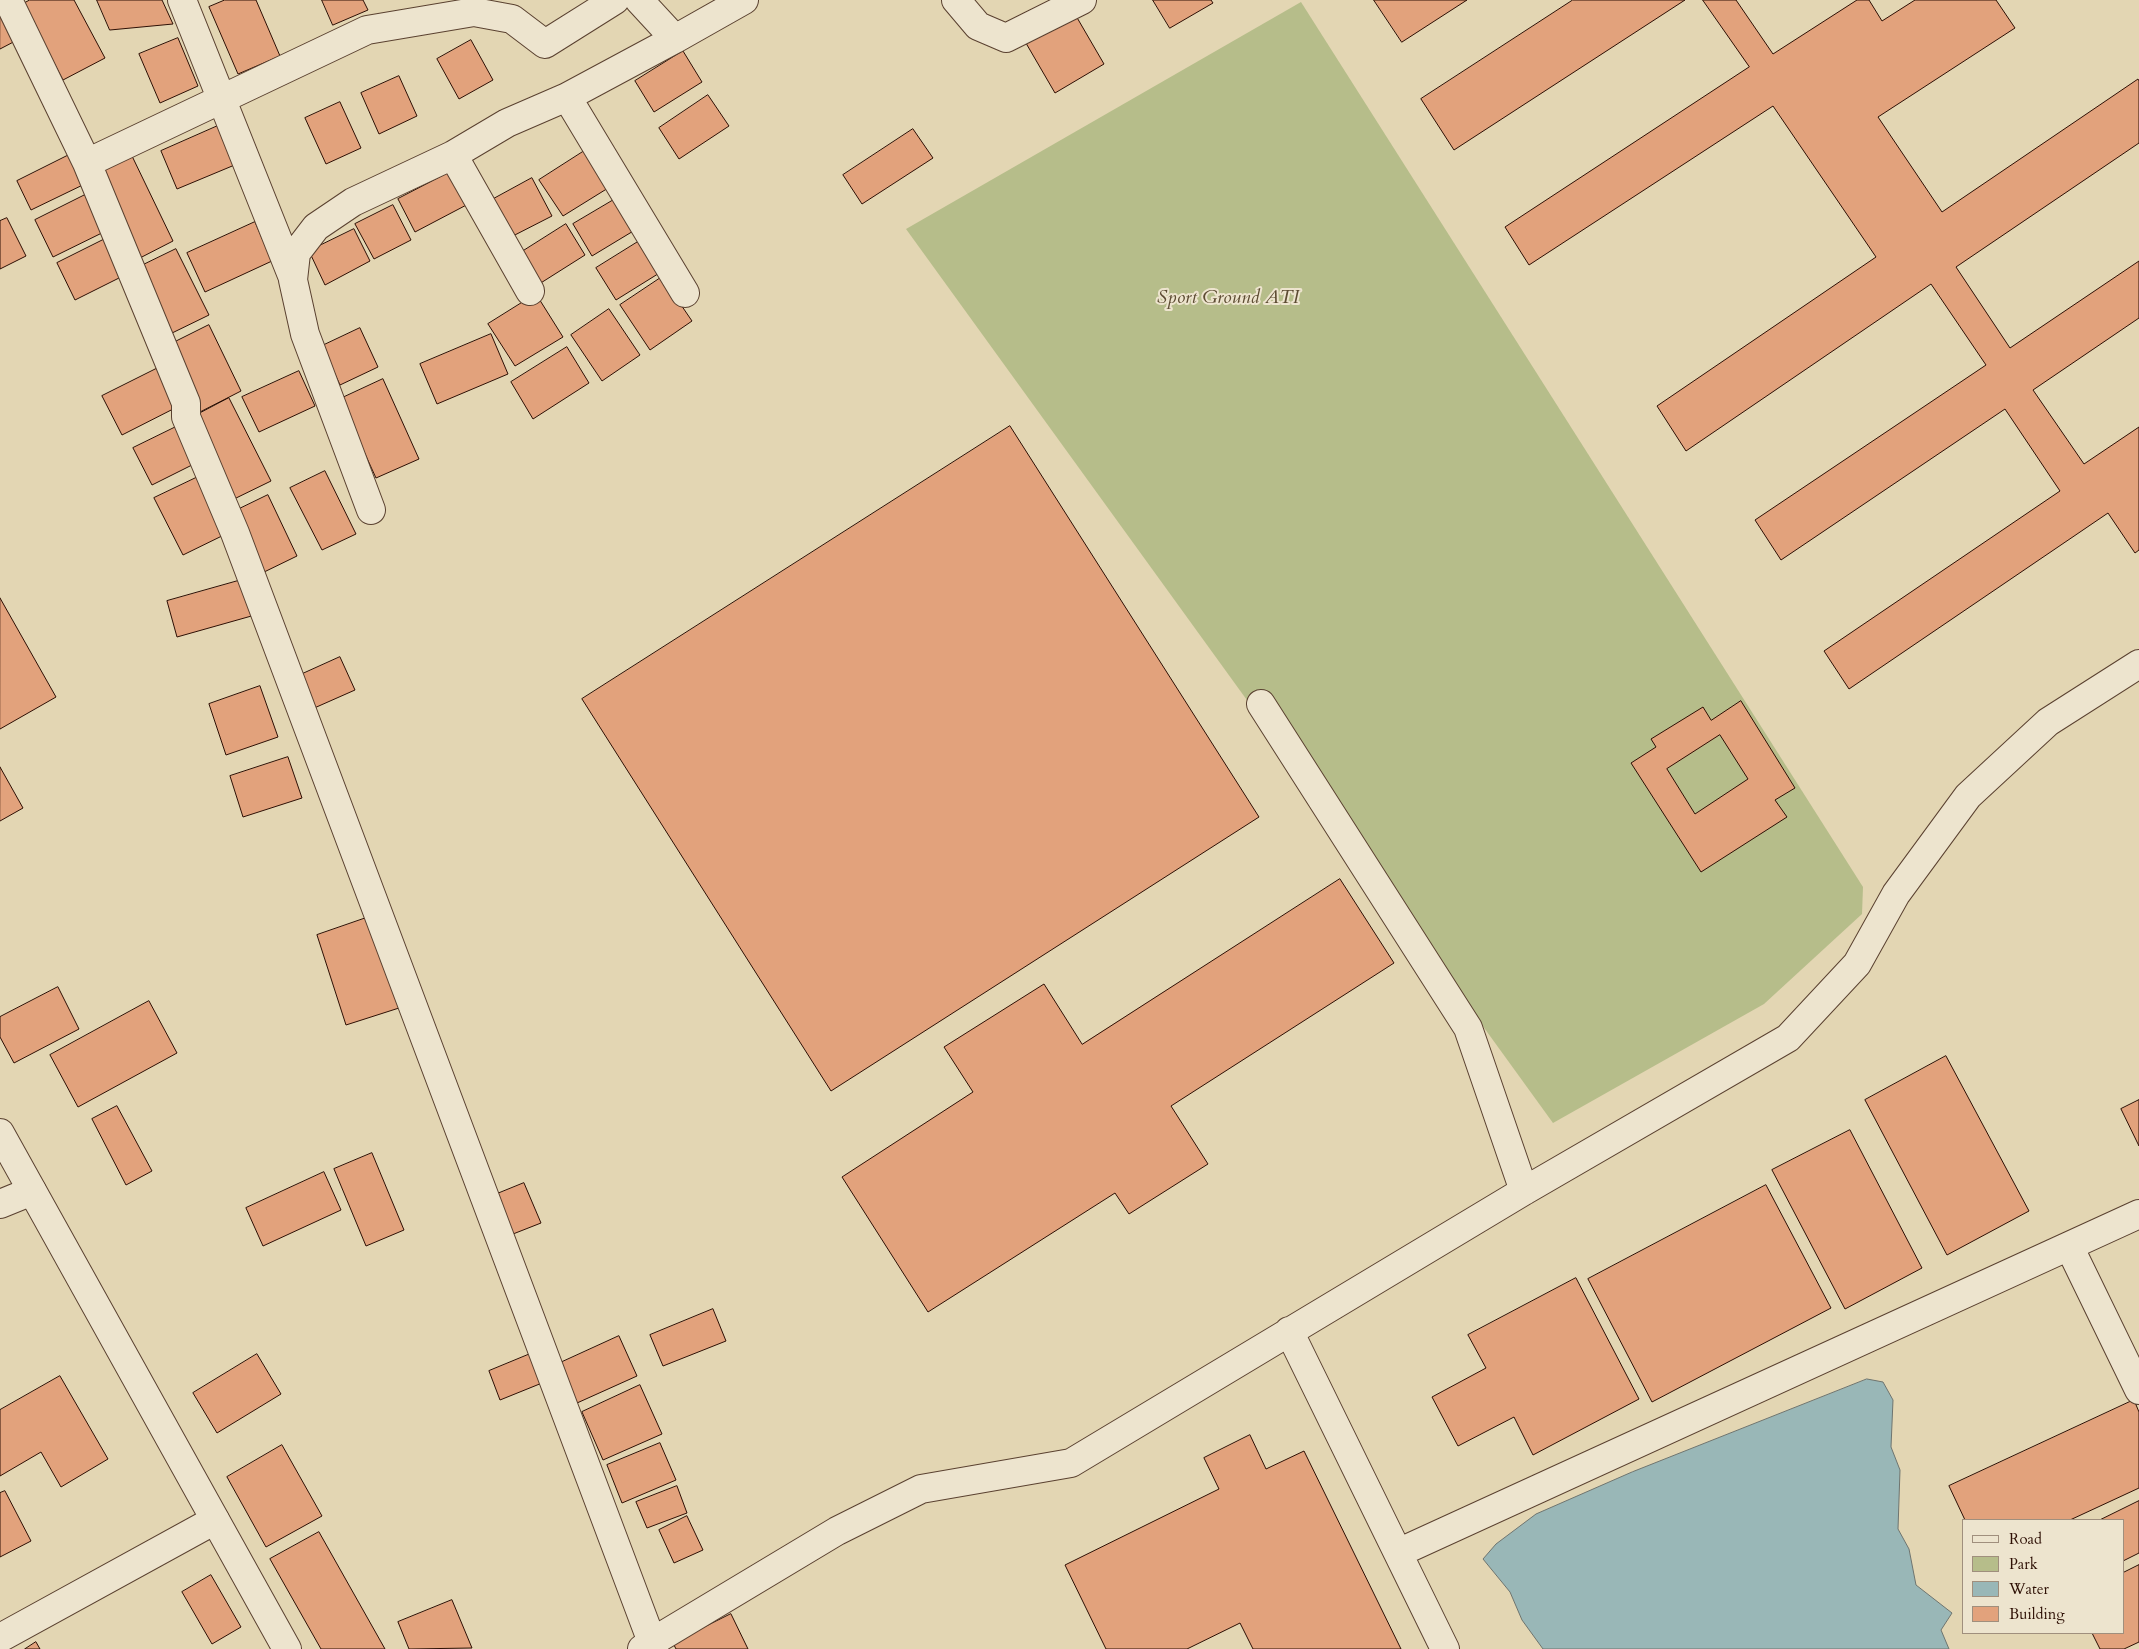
<!DOCTYPE html>
<style>
body{margin:0}
#map{position:relative;width:2139px;height:1649px;overflow:hidden;background:#e3d6b3;font-family:Cardo,serif}
canvas{display:block}
.legend{position:absolute;left:1962px;top:1519px;width:162px;height:115px;box-sizing:border-box;background:#ede4ce;border:1px solid #a08f7d;margin:0;padding:6px 9px;list-style:none;font-size:15px;color:#2d0f04}
.legend li{display:flex;align-items:center;gap:10px;height:25px}
.legend b{width:25px;border:1px solid #a08f7d}
</style>
<div id="map">
<canvas width="2139" height="1649"></canvas>
<ul class="legend">
<li><b style="height:6px;background:#ede4ce"></b>Road</li>
<li><b style="height:14px;background:#b6bd8a"></b>Park</li>
<li><b style="height:14px;background:#99b7b7"></b>Water</li>
<li><b style="height:14px;background:#e2a27c"></b>Building</li>
</ul>
</div>
<script>
const ctx = document.querySelector('canvas').getContext('2d');
ctx.lineJoin = 'round';
function paint(path, color) { ctx.fillStyle = color; ctx.fill(path, 'evenodd'); }
function stroke(path, color, width, dash) { ctx.strokeStyle = color; ctx.lineWidth = width; ctx.lineCap = dash ? 'butt' : 'round'; ctx.setLineDash(dash || []); ctx.stroke(path); }
function write(font, color, halo, rows, align = 'center') {
  ctx.font = font + ' Cardo,serif'; ctx.lineWidth = 4; ctx.setLineDash([]); ctx.textBaseline = 'middle'; ctx.strokeStyle = halo; ctx.fillStyle = color; for (const [text, x, y, turn = 0] of rows) {
    ctx.save(); ctx.translate(x, y); ctx.rotate((+turn || 0) * Math.PI / 180); ctx.textAlign = isNaN(turn) ? turn : align; if (halo) ctx.strokeText(text, 0, 0); ctx.fillText(text, 0, 0); ctx.restore();
  }
}
paint(new Path2D(`
 M1301 2 1863 887 1862 914 1764 1004 1553 1123 906 229Z`), '#b6bd8a');
const water = new Path2D(`
 M1867 1379 1883 1382 1893 1400 1891 1447 1900 1470 1898 1529 1909 1549 1916 1585 1952 1613 1941 1630 1949 1649H1543L1522 1620 1510 1592 1483 1559 1496 1544 1536 1514 1632 1472Z`);
paint(water, '#99b7b7');
stroke(water, '#6e746f', 1);
const building = new Path2D(`
 M0 0 23 37 0 49Z
 M30 0H74L105 58 63 80 23 4Z
 M97 0H162L173 24 110 30Z
 M225 0H256L280 56 238 74 209 7Z
 M322 0H363L368 10 333 25Z
 M1153 0H1211L1213 3 1170 28Z
 M1374 0H1467L1402 42Z
 M1573 0H1685L1454 150 1421 99Z
 M1703 0H1736L1773 54 1857 0H1869L1882 21 1915 0H1996L2015 28 1878 117 1942 212 2138 79 2139 81V143L1956 267 2010 348 2139 261V318L2033 390 2084 464 2139 427V550L2135 553 2108 513 1849 689 1824 651 2060 491 2005 409 1781 560 1755 520 1986 365 1931 284 1686 451 1657 406 1876 257 1773 106 1529 265 1505 227 1749 67Z
 M1072 9 1104 64 1055 93 1023 38Z
 M178 38 198 86 160 103 139 54Z
 M471 40 493 80 459 99 437 59Z
 M683 51 702 82 654 112 635 81Z
 M399 76 417 116 379 134 361 93Z
 M708 95 729 126 679 159 659 128Z
 M340 102 361 148 326 164 305 118Z
 M220 125 237 164 177 189 161 151Z
 M913 129 933 158 862 204 843 175Z
 M589 148 613 185 563 216 539 180Z
 M77 151 91 181 31 210 17 181Z
 M132 156 173 241 136 260 94 175Z
 M456 169 474 201 415 232 398 199Z
 M532 178 552 216 507 239 488 202Z
 M93 191 112 228 53 257 35 220Z
 M617 198 635 230 592 256 573 224Z
 M393 205 411 240 374 259 355 224Z
 M7 218 26 256 0 269V221Z
 M255 222 272 261 205 292 187 253Z
 M566 224 585 255 536 286 517 255Z
 M354 229 370 261 325 285 309 251Z
 M107 238 125 275 75 300 57 263Z
 M641 240 661 272 616 300 596 268Z
 M176 249 209 315 170 334 137 268Z
 M662 277 692 321 650 350 620 305Z
 M536 294 563 337 515 366 488 324Z
 M609 309 640 355 602 381 571 335Z
 M209 325 241 391 198 413 165 347Z
 M360 328 378 367 340 385 322 346Z
 M491 334 508 374 437 404 420 364Z
 M567 347 589 383 533 419 511 382Z
 M164 365 183 404 122 435 102 396Z
 M299 371 315 406 259 432 242 397Z
 M383 379 419 459 376 478 340 399Z
 M229 398 271 481 232 500 191 418Z
 M182 424 200 461 152 485 133 448Z
 M1010 426 1259 817 831 1091 582 699Z
 M325 471 356 534 322 550 290 488Z
 M200 476 228 533 183 555 154 498Z
 M268 495 297 556 260 574 231 513Z
 M245 579 255 615 177 637 167 601Z
 M0 598 56 697 0 729Z
 M340 657 355 690 312 709 298 676Z
 M260 686 278 737 226 755 209 704Z
 M1741 701 1795 788 1775 800 1787 817 1701 872 1631 763 1656 747 1651 739 1703 707 1711 720ZM1720 735 1748 779 1695 814 1667 769Z
 M288 757 302 798 243 817 230 776Z
 M0 767 23 808 0 821Z
 M1340 879 1394 963 1171 1106 1208 1164 1129 1214 1115 1193 928 1312 842 1177 973 1092 944 1047 1044 984 1082 1044Z
 M369 917 399 1008 346 1025 317 935Z
 M58 987 79 1029 14 1063 0 1037V1017Z
 M149 1001 177 1053 78 1107 50 1055Z
 M1946 1056 2029 1211 1947 1255 1865 1100Z
 M2139 1100V1146L2121 1109Z
 M117 1106 152 1171 126 1185 92 1119Z
 M1850 1130 1922 1268 1845 1309 1772 1170Z
 M372 1153 404 1230 366 1246 334 1169Z
 M324 1172 341 1210 263 1246 246 1208Z
 M524 1183 541 1223 513 1234 497 1194Z
 M1766 1185 1831 1308 1652 1402 1588 1279Z
 M1576 1278 1639 1399 1533 1455 1514 1417 1458 1446 1432 1397 1486 1368 1468 1335Z
 M713 1309 726 1341 663 1366 650 1335Z
 M619 1336 637 1376 577 1403 560 1363Z
 M535 1352 547 1381 500 1400 489 1371Z
 M257 1354 281 1394 217 1433 193 1393Z
 M60 1376 108 1459 61 1487 41 1452 0 1476V1410Z
 M640 1385 662 1434 603 1460 582 1412Z
 M2134 1400 2139 1412V1488L2070 1520H1965L1949 1486Z
 M1250 1435 1266 1469 1304 1451 1401 1649H1253L1240 1623 1187 1649H1106L1065 1565 1219 1489 1204 1458Z
 M660 1443 676 1480 622 1503 607 1465Z
 M282 1445 322 1516 266 1547 227 1477Z
 M677 1486 687 1513 647 1528 636 1502Z
 M5 1491 31 1541 0 1557V1493Z
 M2139 1501V1553L2123 1561V1520H2100Z
 M687 1516 703 1550 674 1563 659 1530Z
 M319 1532 385 1649H321L270 1559Z
 M2139 1565V1642L2124 1649H2100L2092 1633H2123V1573Z
 M211 1575 241 1627 212 1644 182 1592Z
 M452 1600 472 1648 409 1649 398 1622Z
 M731 1614 748 1649H676L673 1643Z
 M36 1642 40 1649H25Z`);
paint(building, '#e2a27c');
stroke(building, '#2d0f04', 1);
const minor = new Path2D(`
 M8 0 87 163 186 403V417L235 533 652 1642 642 1649
 M182 0 293 278
 M956 0 978 26 1006 38 1082 0
 M675 39 744 0
 M567 97 685 293
 M453 155 530 291
 M87 163 367 30 474 12 512 19 545 44 615 0
 M371 510 305 334 293 280 296 253 316 227 353 202 453 155 507 123 567 97 675 39 639 0
 M1261 704 1468 1028 1524 1191
 M0 1204 32 1191
 M2069 1246 2139 1390
 M1289 1331 1445 1649
 M1398 1553 2139 1214
 M0 1638 215 1520
 M654 1649 652 1642 837 1531 921 1489 1071 1463 1524 1191 1788 1038 1857 964 1896 894 1968 796 2048 722 2139 664`);
const tertiary = new Path2D(`
 M0 1133 287 1649`);
stroke(minor, '#5a4130', 30);
stroke(tertiary, '#5a4130', 30);
stroke(minor, '#ede4ce', 28);
stroke(tertiary, '#ede4ce', 28);
write('italic 19px', '#5d4c33', '#ede4ce', [
 ["Sport Ground ATI",1228,299]
]);
</script>
